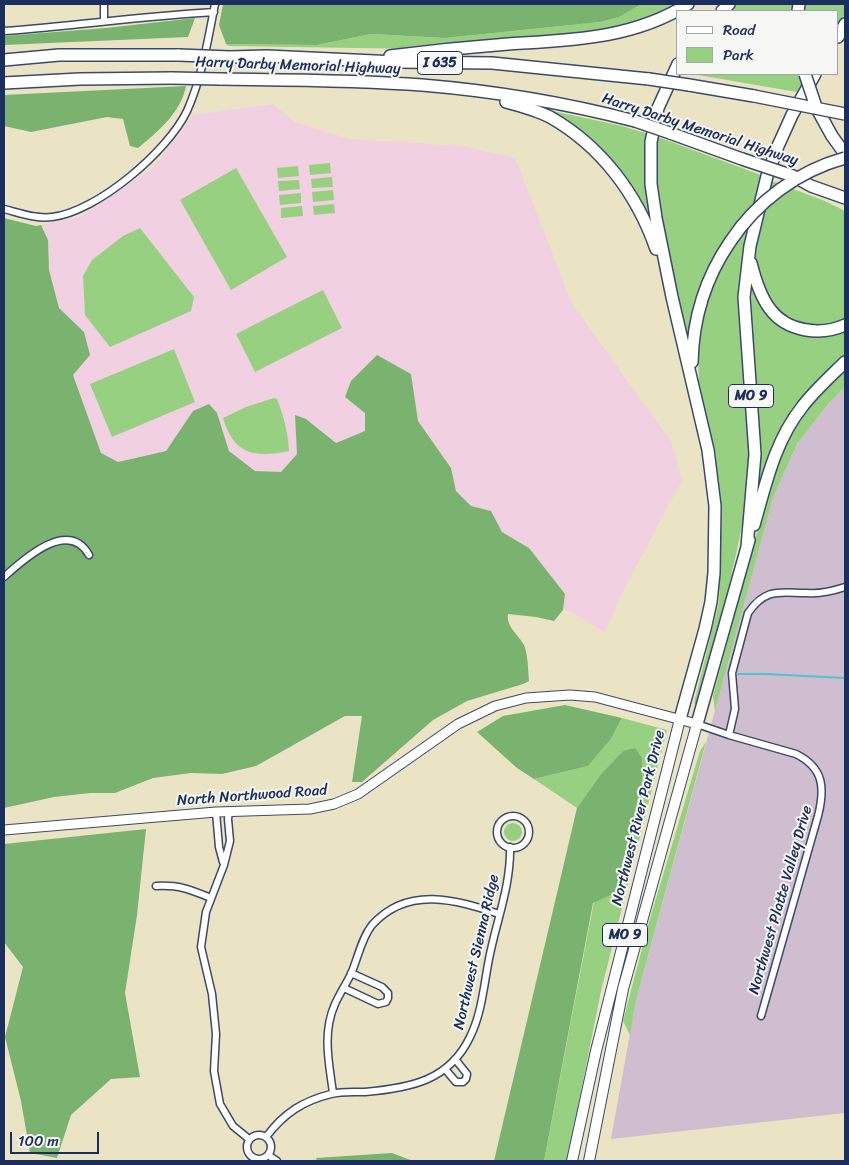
<!DOCTYPE html>
<style>
body{margin:0}
#map{position:relative;width:849px;height:1165px;overflow:hidden;background:#eae4c5;font-family:Sriracha,sans-serif}
canvas{display:block}
.frame{position:absolute;inset:0;border:5px solid #1b2f5e;pointer-events:none}
.legend{position:absolute;left:676px;top:10px;width:162px;height:65px;box-sizing:border-box;background:#f6f6f2;border:1px solid #9ea6b7;margin:0;padding:6px 9px;list-style:none;font-size:15px;color:#1b2f5e}
.legend li{display:flex;align-items:center;gap:10px;height:25px}
.legend b{width:25px;border:1px solid #9ea6b7}
.scale{position:absolute;left:10px;top:1132px;width:89px;height:22px;box-sizing:border-box;border:2px solid #1b2f5e;border-top:0;padding-left:6px;font-size:15px;line-height:18px;white-space:nowrap;color:#1b2f5e;-webkit-text-stroke:4px #f6f6f2;paint-order:stroke}
</style>
<div id="map">
<canvas width="849" height="1165"></canvas>
<div class="frame"></div>
<ul class="legend">
<li><b style="height:6px;background:#fff"></b>Road</li>
<li><b style="height:14px;background:#98d082"></b>Park</li>
</ul>
<div class="scale">100 m</div>
</div>
<script>
const ctx = document.querySelector('canvas').getContext('2d');
ctx.lineJoin = 'round';
function paint(path, color) { ctx.fillStyle = color; ctx.fill(path, 'evenodd'); }
function stroke(path, color, width, dash) { ctx.strokeStyle = color; ctx.lineWidth = width; ctx.lineCap = dash ? 'butt' : 'round'; ctx.setLineDash(dash || []); ctx.stroke(path); }
function write(font, color, halo, rows, align = 'center') {
  ctx.font = font + ' Sriracha,sans-serif'; ctx.lineWidth = 4; ctx.setLineDash([]); ctx.textBaseline = 'middle'; ctx.strokeStyle = halo; ctx.fillStyle = color; for (const [text, x, y, turn = 0] of rows) {
    ctx.save(); ctx.translate(x, y); ctx.rotate((+turn || 0) * Math.PI / 180); ctx.textAlign = isNaN(turn) ? turn : align; if (halo) ctx.strokeText(text, 0, 0); ctx.fillText(text, 0, 0); ctx.restore();
  }
}
paint(new Path2D(`
 M273 104 295 122 349 139 463 146 515 158 572 304 671 441 682 480 620 597 605 633 572 612 563 610 565 594 529 548 502 532 491 511 471 506 456 491 451 467 418 421 411 374 365 413V431L336 443 306 419 297 454 281 472 255 471 229 451 217 413 193 411 166 451 118 462 101 453 73 374 84 332 59 308 49 270 48 240 41 225 80 217 154 167 193 115Z`), '#f1d0e2');
paint(new Path2D(`
 M845 387V1113L611 1139 636 1000 773 498 797 444 828 404Z`), '#cebed0');
paint(new Path2D(`
 M642 4H683L613 32 418 49 229 46 226 44 317 45 371 34 445 38 600 22 619 17Z
 M733 4H794V11H726Z
 M802 4H845V14L838 26V11H801Z
 M692 74H808L797 92Z
 M539 108 622 126 648 134 656 239 624 179Z
 M655 136 761 175 744 249 750 458 745 513 727 595 696 705 694 703 719 602 721 538 720 509 716 468 699 384 698 352 699 336 706 304 732 231 687 351 655 195Z
 M330 163 331 173 310 175 309 165Z
 M298 166 299 176 278 178 277 168Z
 M236 168 287 257 231 290 180 200Z
 M332 177 333 187 312 188 311 179Z
 M299 180 300 189 279 191 278 181Z
 M772 181 825 201 845 211V321C803 339 762 312 756 267 753 239 765 208 772 181Z
 M333 190 334 200 313 202 312 192Z
 M301 193V203L280 205 279 195Z
 M334 204 335 213 314 215 313 206Z
 M302 206 303 216 281 218V208Z
 M140 228 194 297 191 311 110 347 85 315 83 276 92 260 123 236Z
 M752 284 780 324 845 329V357L809 394 757 495 759 457 750 327Z
 M323 290 342 328 255 372 236 334Z
 M174 349 195 402 112 437 90 384Z
 M845 368V387L828 404 797 444 773 498 715 711 713 696 765 502 781 452 795 425 813 400Z
 M274 398 277 399C284 417 288 433 289 451 255 458 234 455 223 418L246 407Z
 M622 718 667 730 601 991 567 1161H544L623 751 601 774 577 808 534 779 588 766 611 739Z
 M706 742 636 1000 630 1035 623 1021 649 922 700 751Z
 M504 832a9 9 0 1 1 18 0a9 9 0 1 1-18 0Z`), '#98d082');
paint(new Path2D(`
 M223 4H642L619 17 600 22 445 38 371 34 317 45 226 44 219 25Z
 M195 18 188 37 4 45V36L106 28Z
 M186 86C181 112 159 131 138 148L130 146 123 119 107 117 31 132 4 126V95Z
 M4 218 36 226 41 225 48 240 49 270 59 308 84 332 90 355 73 375 101 453 118 462 166 451 193 411 209 404 217 413 229 451 255 471 281 472 297 454 295 415 306 419 336 443 365 431V413L345 397 351 381 377 355 411 374 418 421 451 468 456 491 471 506 491 511 502 532 529 548 565 594 563 610 554 621 536 617 508 614C506 627 518 634 524 645 528 654 528 670 529 681L523 684 467 701 433 720 362 782H352L362 716H345L256 766 222 774 191 773 153 778 115 793H90L54 797 4 808Z
 M565 705 622 718 611 739 588 766 534 779 517 768 477 732 503 716Z
 M635 748 642 758V780L615 893 593 903 544 1161H494L577 808 601 774 623 751Z
 M146 829 137 915 125 993 140 1077 111 1079 71 1115 57 1158 30 1153 21 1101 5 1037 23 967 4 942V844Z
 M392 1153 413 1161H317L316 1158Z`), '#7ab270');
stroke(new Path2D(`
 M738 674H765L845 678`), '#55c1ce', 2);
const street = new Path2D(`
 M104 21V4
 M4 31C74 26 143 16 214 12
 M4 209C20 213 36 219 52 217 97 212 168 151 187 111 202 78 208 39 215 4
 M4 577C23 560 68 518 89 555
 M697 724 729 735 796 754C824 768 825 788 818 816L761 1016
 M729 735 735 709 732 673 748 613C766 587 780 593 807 593 820 594 833 591 845 587
 M229 811 228 819 230 841 224 865 206 912 201 947 212 994 216 1034 214 1071 220 1104 233 1126 249 1139
 M216 812 219 847 223 862
 M497 832a16 16 0 1 1 32 0a16 16 0 1 1-32 0Z
 M156 886C180 885 189 889 211 898
 M344 988 378 1004 386 1002 388 998V993L382 987 351 973
 M445 1069 456 1082H463L466 1079 467 1074 455 1059
 M333 1093C329 1063 322 1033 335 1004 340 993 346 984 351 974 358 958 361 939 372 925 408 885 456 900 499 914
 M247 1147a12 12 0 1 1 24 0a12 12 0 1 1-24 0Z
 M266 1137C284 1113 303 1101 331 1094 342 1091 354 1092 365 1092 410 1088 449 1081 470 1037 482 1013 484 984 489 959 496 922 511 886 510 847
 M268 1155 277 1161`);
const secondary = new Path2D(`
 M4 830 216 812 310 809 334 804 358 794 458 724 495 706 526 698 570 695 595 697 697 724`);
const primary = new Path2D(`
 M572 1161 596 1051 680 719
 M589 1161 623 989 697 724`);
const highway = new Path2D(`
 M722 11 729 4
 M798 11 799 4
 M838 37 845 24
 M390 56C429 51 468 47 508 44 570 40 633 39 688 4
 M230 57 267 56 396 62 492 63 649 79
 M4 60 59 55H179
 M678 64 658 108 651 142V184L656 218 672 297 708 450 715 506 714 573 711 602 705 629 680 719
 M220 79C287 80 355 80 422 85 494 91 566 103 635 121
 M4 83 80 79 172 78
 M689 85 754 96
 M506 102C521 106 536 110 550 117 601 146 637 194 656 249
 M816 107 832 136 845 154
 M670 133 742 159
 M793 176 811 186 845 198
 M751 263C755 279 760 296 770 309 787 332 821 336 845 325
 M692 362C693 319 706 277 730 242
 M754 525C766 483 775 441 802 407 815 390 831 376 845 362
 M747 547 755 454 744 297 750 246 767 176 778 146 792 115 815 74
 M697 724 749 540`);
stroke(street, '#3a4a6d', 9);
stroke(secondary, '#3a4a6d', 11);
stroke(primary, '#3a4a6d', 12);
stroke(highway, '#3a4a6d', 14);
stroke(street, '#fff', 6);
stroke(secondary, '#fff', 9);
stroke(primary, '#fff', 10);
stroke(highway, '#fff', 11);
const highwayBridge = new Path2D(`
 M179 55 230 57
 M805 74 816 107
 M172 78 220 79
 M649 79 689 85
 M754 96 845 114
 M635 121 670 133
 M742 159 793 176
 M730 242C757 201 798 171 845 158`);
stroke(highwayBridge, '#3a4a6d', 14, []);
stroke(highwayBridge, '#fff', 11);
for (const [x, y, w] of [
 [440,63,45],
 [751,396,45],
 [625,935,45]
]) { const box = new Path2D(); box.roundRect(x - w / 2, y - 11.5, w, 23, 4); ctx.fillStyle = '#f6f6f2'; ctx.fill(box); stroke(box, '#1b2f5e', 1); }
write('bold 14px', '#1b2f5e', null, [
 ["I 635",440,63],
 ["MO 9",751,396],
 ["MO 9",625,935]
]);
write('15px', '#1b2f5e', '#f6f6f2', [
 ["Harry Darby Memorial Highway",298,66,2],
 ["Harry Darby Memorial Highway",700,130,18],
 ["North Northwood Road",252,796,-4],
 ["Northwest River Park Drive",639,818,-76],
 ["Northwest Platte Valley Drive",781,900,-74],
 ["Northwest Sienna Ridge",477,952,-77]
]);
</script>
